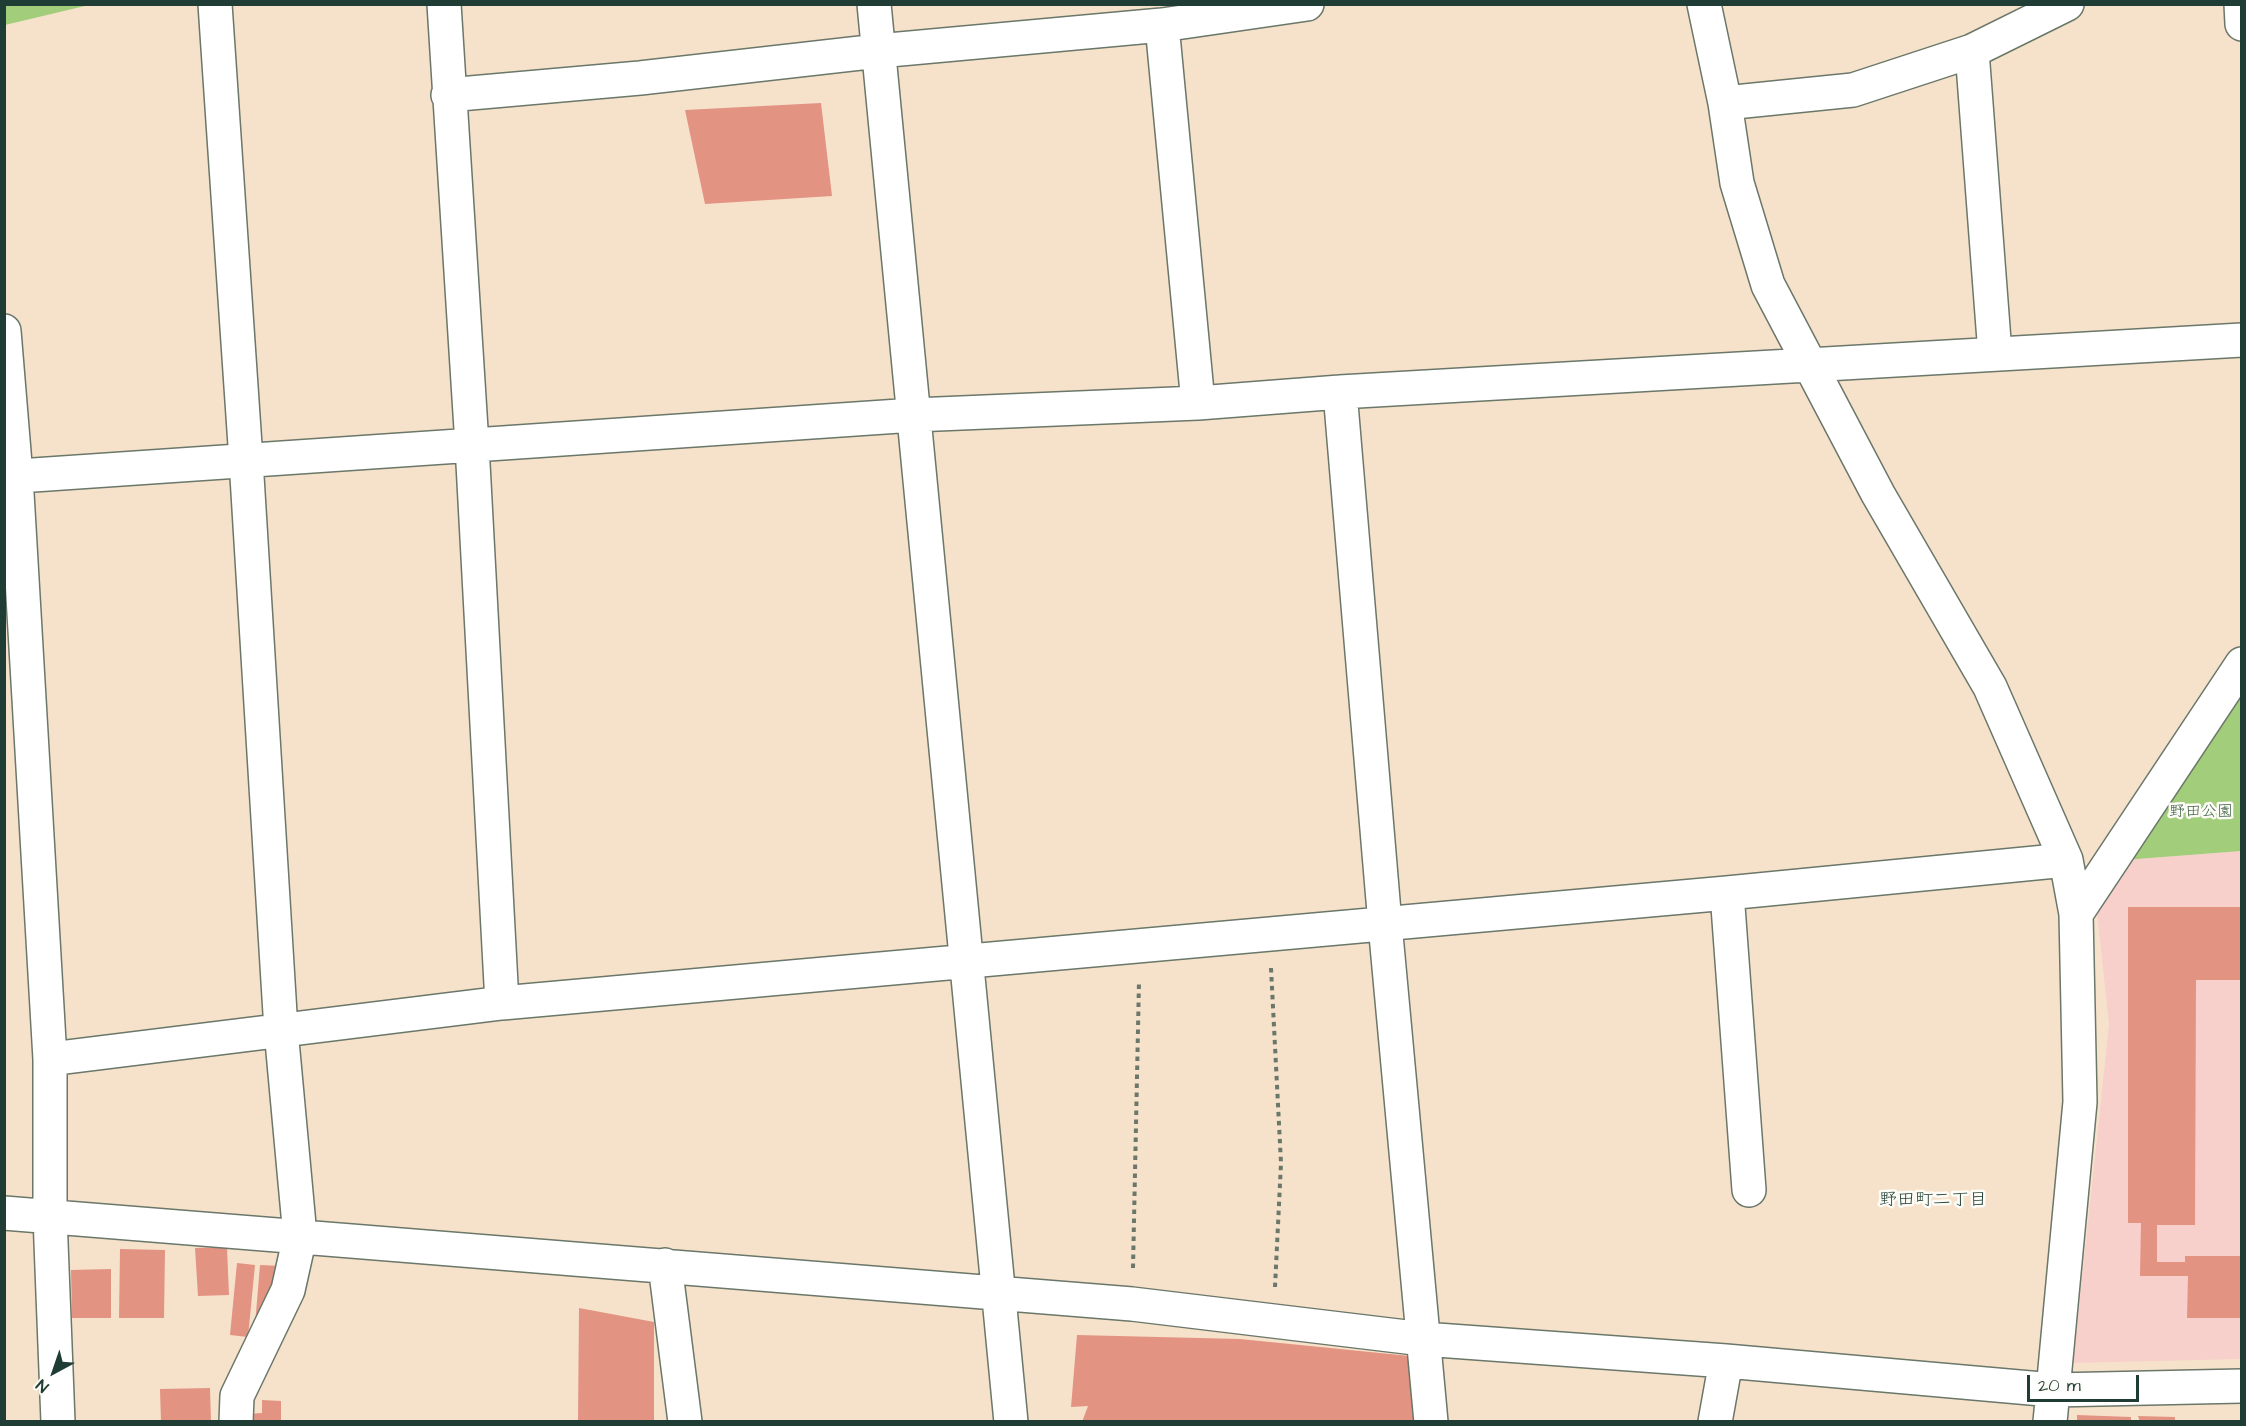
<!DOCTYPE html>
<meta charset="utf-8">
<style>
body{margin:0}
#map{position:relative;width:2246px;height:1426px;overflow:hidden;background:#f6e2cb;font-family:"Architects Daughter",sans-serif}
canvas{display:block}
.frame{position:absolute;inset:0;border:6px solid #1f3d34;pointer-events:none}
.north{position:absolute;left:24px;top:1342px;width:60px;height:60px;-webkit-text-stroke:4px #fdfcf7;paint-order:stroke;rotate:220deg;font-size:16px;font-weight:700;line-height:24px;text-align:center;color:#1f3d34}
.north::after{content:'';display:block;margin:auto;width:21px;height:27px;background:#1f3d34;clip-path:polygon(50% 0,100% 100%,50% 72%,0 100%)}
.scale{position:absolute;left:2027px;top:1375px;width:112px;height:27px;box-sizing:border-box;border:3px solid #1f3d34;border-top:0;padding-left:8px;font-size:18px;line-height:21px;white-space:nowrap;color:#1f3d34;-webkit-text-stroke:4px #fdfcf7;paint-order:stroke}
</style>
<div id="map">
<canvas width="2246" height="1426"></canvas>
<div class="frame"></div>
<div class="north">N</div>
<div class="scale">20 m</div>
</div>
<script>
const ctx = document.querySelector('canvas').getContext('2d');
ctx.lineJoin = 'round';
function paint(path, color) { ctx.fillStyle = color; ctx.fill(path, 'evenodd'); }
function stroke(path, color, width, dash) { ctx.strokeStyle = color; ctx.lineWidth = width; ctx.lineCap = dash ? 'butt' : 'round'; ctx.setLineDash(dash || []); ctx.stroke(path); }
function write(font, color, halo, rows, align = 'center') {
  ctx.font = font + ' "Architects Daughter","Klee One",sans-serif'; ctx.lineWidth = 5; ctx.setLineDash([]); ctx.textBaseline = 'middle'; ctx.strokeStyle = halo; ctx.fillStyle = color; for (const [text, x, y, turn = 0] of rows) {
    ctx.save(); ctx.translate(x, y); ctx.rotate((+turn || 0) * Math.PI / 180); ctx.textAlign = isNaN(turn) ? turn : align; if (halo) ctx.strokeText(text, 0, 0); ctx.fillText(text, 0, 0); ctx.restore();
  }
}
paint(new Path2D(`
 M2241 851V1359L2073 1363 2109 1025 2097 913 2124 860Z`), '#f7d0cb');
paint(new Path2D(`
 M5 4H89V5L5 25Z
 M2241 678V851L2124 860Z`), '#a2cd7a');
paint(new Path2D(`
 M821 103 832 196 705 204 685 110Z
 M2128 907H2242V980H2196L2195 1225H2157V1262H2185V1256H2242V1318H2187L2188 1276H2140L2141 1223H2128Z
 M227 1247 229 1295 198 1296 195 1248Z
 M120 1249 165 1250 164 1318H119Z
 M237 1263 255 1265 248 1337 230 1335Z
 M260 1265 281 1266 254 1337Z
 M111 1269V1318H72L71 1270Z
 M579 1308 654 1322V1422H578Z
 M1077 1335 1240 1339 1410 1356 1420 1422H1082L1088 1406 1071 1407Z
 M210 1388 211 1422H161L160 1389Z
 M262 1400 281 1401V1422H249V1414L262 1413Z
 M2077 1415 2131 1417V1422H2077Z
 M2138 1416 2175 1417V1422H2140Z`), '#e39382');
const minor = new Path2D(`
 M215 4 246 460 281 1030 300 1236 288 1290 237 1396 236 1422
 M444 4 472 445 502 1003
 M874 4 1011 1422
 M1704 4 1725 103 1737 183 1768 285 1878 494 1990 687 2066 860 2076 914 2080 1102 2050 1422
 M2241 4 2242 24
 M1162 25 1198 403
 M1972 51 1995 354
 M448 95 640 78 878 51 1162 25 1307 4
 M1725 103 1853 90 1972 51 2067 4
 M4 331 16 476 50 1059V1217L58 1422
 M1340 392 1385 924 1431 1422
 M4 477 914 415 1198 403 1340 392 2242 340
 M1727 893 1749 1190
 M2076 914 2242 664
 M50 1059 502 1003 1727 893 2066 860
 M4 1213 1132 1304 1423 1339 1726 1361 2053 1390 2242 1386
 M665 1265 685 1422
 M1715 1422 1726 1361`);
stroke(minor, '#6a7769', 36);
stroke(new Path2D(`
 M1271 968 1281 1163 1275 1287
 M1133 1268 1139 981`), '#6a7769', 4, [4.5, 4.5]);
stroke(minor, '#fff', 33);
write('16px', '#406146', '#fdfcf7', [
 ["野田公園",2201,813]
]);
write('18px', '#1f3d34', '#fdfcf7', [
 ["野田町二丁目",1933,1201]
]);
</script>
